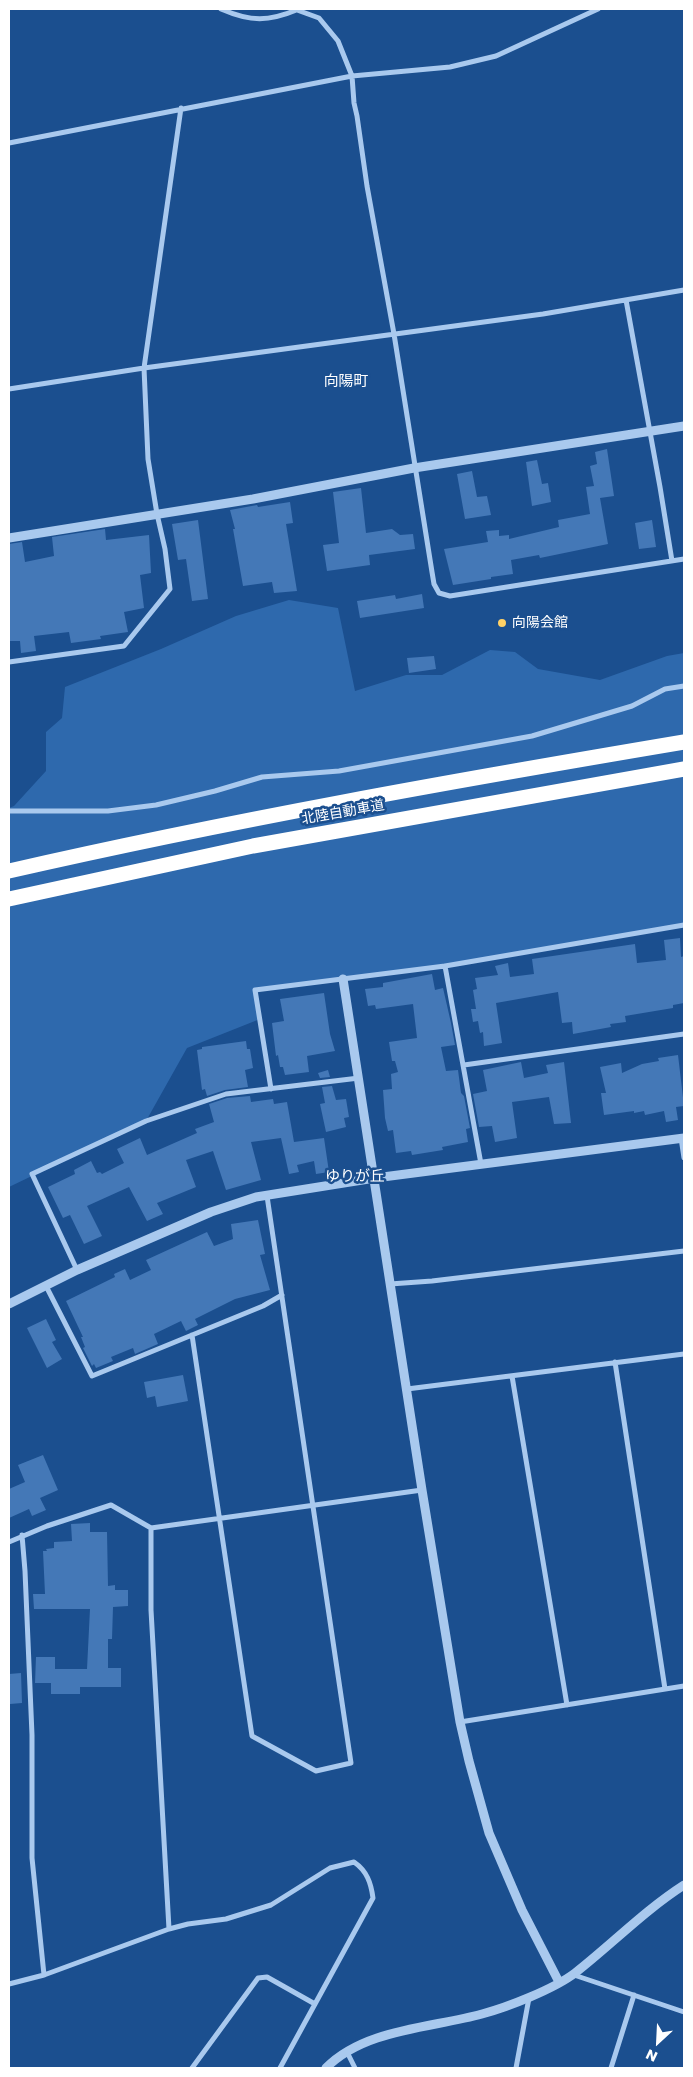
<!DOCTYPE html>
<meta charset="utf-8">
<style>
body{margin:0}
#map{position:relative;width:693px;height:2077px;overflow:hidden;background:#1b4f8f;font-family:Poppins,sans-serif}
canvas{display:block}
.frame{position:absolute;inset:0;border:10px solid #fff;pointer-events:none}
.north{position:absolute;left:633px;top:2017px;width:50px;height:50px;-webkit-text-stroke:4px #1b4f8f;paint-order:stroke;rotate:205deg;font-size:14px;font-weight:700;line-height:20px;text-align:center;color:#fff}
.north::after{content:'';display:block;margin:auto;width:18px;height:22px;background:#fff;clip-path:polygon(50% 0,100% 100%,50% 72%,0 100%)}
</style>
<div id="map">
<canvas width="693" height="2077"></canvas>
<div class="frame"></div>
<div class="north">N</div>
</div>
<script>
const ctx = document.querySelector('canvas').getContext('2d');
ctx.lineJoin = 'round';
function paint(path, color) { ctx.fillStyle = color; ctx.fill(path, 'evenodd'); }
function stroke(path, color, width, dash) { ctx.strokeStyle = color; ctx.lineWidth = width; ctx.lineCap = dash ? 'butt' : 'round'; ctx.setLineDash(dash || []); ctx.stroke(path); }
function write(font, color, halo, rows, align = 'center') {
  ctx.font = font + ' Poppins,"Noto Sans JP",sans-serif'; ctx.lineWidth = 5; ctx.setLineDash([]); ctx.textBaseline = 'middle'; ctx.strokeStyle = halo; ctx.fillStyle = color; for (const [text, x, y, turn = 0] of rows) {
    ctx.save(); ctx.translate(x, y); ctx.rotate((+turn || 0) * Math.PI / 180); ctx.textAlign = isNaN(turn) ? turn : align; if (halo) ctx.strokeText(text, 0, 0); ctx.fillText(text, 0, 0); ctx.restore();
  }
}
paint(new Path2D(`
 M289 600 338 608 355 691 406 675H442L490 650 515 652 538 669 600 680 667 656 684 653V924L445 966 256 990 260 1019 187 1048 146 1121 9 1187V808L14 806 46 771V732L62 718 65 687 161 649 236 616Z`), '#2e69ad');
paint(new Path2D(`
 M607 449 614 496 600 498 608 544 540 558 539 555 511 560 513 574 491 577V579L453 585 444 549 488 542 486 531 499 530V536L509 535V539L559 527 558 520 590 514 586 487 594 486 590 466 597 464 595 452Z
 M537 460 542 484 548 483 551 502 532 506 526 462Z
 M472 471 477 497 487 496 491 515 465 519 457 474Z
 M361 488 366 533 392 529 400 535 413 534 415 549 369 555 370 565 327 571 323 545 339 543 333 492Z
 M290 502 293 523 286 524 297 591 274 593 272 582 243 586 233 529H235L230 510 257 505 258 507Z
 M198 520 208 599 192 601 186 559 178 560 172 524Z
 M652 520 656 547 639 549 635 523Z
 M105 529 106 540 149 535 151 573 140 575 144 608 124 612 128 632 100 636 101 639 71 643 69 632 34 636 36 651 21 653 20 641H9V544L22 542 25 562 54 556 52 537Z
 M422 594 424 608 360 618 357 601 395 595 396 599Z
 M434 656 436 669 409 673 407 658Z
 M680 938 681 957 684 956V1003L673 1005V1008L625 1016 626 1022 610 1024 611 1027 573 1034 572 1022 562 1023 558 992 496 1003 502 1043 484 1046 483 1032 480 1033 478 1021 473 1022 471 1009H476L473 990 477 989 475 978 498 975 495 966 508 963 510 977 534 974 532 959 635 944 637 963 666 960 664 940Z
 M432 974 435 990 443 988 451 1023 455 1045 441 1047 446 1071 458 1070 461 1093 464 1096 470 1128 466 1129 468 1142 442 1147 443 1150 412 1155 411 1151 396 1153 393 1130 388 1131 385 1118 383 1090 392 1089 391 1074 398 1072 395 1061H392L389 1042 417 1038 413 1004 376 1009 375 1005 368 1006 365 989 383 987V983Z
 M324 993 330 1034 335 1051 307 1056 309 1072 285 1075 283 1067H280L278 1055 276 1056 272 1023 284 1021 280 999Z
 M246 1041 247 1049H250L253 1068 245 1070 248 1087 225 1090 207 1096 205 1089 202 1090 197 1050 202 1049V1047Z
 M678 1055 684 1106 676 1107 678 1120 666 1122 664 1111 645 1115 644 1111 634 1113V1111L604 1115 601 1093H606L600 1067 621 1063 622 1073 642 1064 659 1061 658 1058Z
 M521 1062 524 1078 548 1073 546 1065 564 1062 571 1123 554 1124 549 1097 512 1102 517 1138 495 1142 492 1126 479 1127 473 1094 487 1091 483 1070Z
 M328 1070 330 1077 320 1078 318 1073Z
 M332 1086 336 1100 346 1099 349 1117 344 1118 346 1127 326 1132 320 1104 325 1103 322 1087Z
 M250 1096 251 1102 273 1099 274 1104 287 1102 294 1142 324 1138 329 1172 316 1174 314 1161 297 1165 299 1172 289 1174 281 1138 251 1142 261 1180 226 1190 213 1151 186 1160 196 1187 157 1203 163 1214 147 1221 129 1187 87 1206 102 1236 84 1244 70 1215 63 1218 48 1187 75 1174 74 1170 91 1161 97 1173 100 1172 102 1174 124 1163 117 1149 140 1138 147 1155 197 1133 195 1129 214 1122 209 1104 227 1098Z
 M258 1220 265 1254 260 1255 270 1290 235 1299 195 1319 198 1325 186 1331 181 1321 154 1334 158 1344 135 1354 133 1348 111 1357 113 1361 96 1368 94 1364 92 1366 83 1348 85 1347 81 1337H83L66 1301 115 1277 114 1274 125 1269 130 1280 151 1270 146 1260 207 1232 214 1246 233 1239 231 1224Z
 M46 1319 56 1340 52 1342 62 1359 47 1368 27 1328Z
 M183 1375 188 1401 157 1407 155 1396 147 1398 144 1382Z
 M43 1455 58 1490 40 1498 46 1510 32 1516 29 1509 9 1518V1489L25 1482 18 1465Z
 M90 1523V1532H107L108 1586 115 1585V1590H128V1606L113 1607 112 1639H108V1668H121V1687H80V1694H51V1683H35L36 1657H55V1669H87L90 1609H34L33 1594H45L43 1551H47L46 1549 54 1548V1542L72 1541 71 1524Z
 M21 1673 22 1703 10 1704 9 1674Z`), '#4478b7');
stroke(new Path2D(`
 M221 9C251 22 268 22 299 9
 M297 10 319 18 338 41 352 76 354 103 357 116 367 186 394 334 432 572 434 584 439 593 450 596 684 559
 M9 143 352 76 450 67 496 56 598 9
 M626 300 660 487 672 561
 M9 389 144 368 543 314 684 290
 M9 662 124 646 170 589 165 549 157 514 148 459 144 368 181 108
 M9 811H108L156 805 215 791 262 777 339 771 532 736 632 706 665 689 684 686
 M445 966 481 1164
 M464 1065 684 1034
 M271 1089 255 990 445 966 684 925
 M681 1138 684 1158
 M77 1270 32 1174 146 1121 226 1094 359 1078
 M390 1284 432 1281 684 1251
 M46 1286 92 1376 263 1306 282 1295
 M192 1335 252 1736 316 1771 351 1763 267 1196
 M615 1362 665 1689
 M512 1376 567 1705
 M407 1389 684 1354
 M151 1528V1610L169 1929
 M22 1535 25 1571 32 1735V1858L44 1975
 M9 1542 47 1526 111 1505 151 1528 422 1490
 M460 1722 684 1686
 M574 1975 684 2012
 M9 1984 44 1975 169 1929 188 1924 226 1919 271 1905 330 1868 354 1862C367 1871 371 1883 373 1898L280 2068
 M347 2052 355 2068
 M192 2068 258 1978 267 1977 315 2004
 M516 2068 529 1998
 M611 2068 634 1995`), '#a9c9ee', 5);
stroke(new Path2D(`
 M9 538 253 499 414 468 684 426
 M343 979 422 1490 460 1722 469 1761 489 1833 522 1910 559 1982
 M9 1304 77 1270 211 1212 256 1197 375 1178 684 1138
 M326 2068C364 2029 431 2028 482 2014 508 2007 554 1989 575 1973 612 1944 645 1910 684 1885`), '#a9c9ee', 9);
stroke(new Path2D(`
 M9 871C232 820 458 780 684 742
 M9 899 253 846 684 769`), '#fff', 15);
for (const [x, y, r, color] of [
 [502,623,5,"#ffd166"]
]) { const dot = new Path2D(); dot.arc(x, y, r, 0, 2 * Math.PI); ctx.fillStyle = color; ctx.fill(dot); stroke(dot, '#1b4f8f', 2); }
write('14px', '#fff', '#1b4f8f', [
 ["向陽会館",512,623]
], 'left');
write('14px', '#fff', '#1b4f8f', [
 ["北陸自動車道",343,813,-10]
]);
write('15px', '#fff', '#1b4f8f', [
 ["向陽町",346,382],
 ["ゆりが丘",355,1177]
]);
</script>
